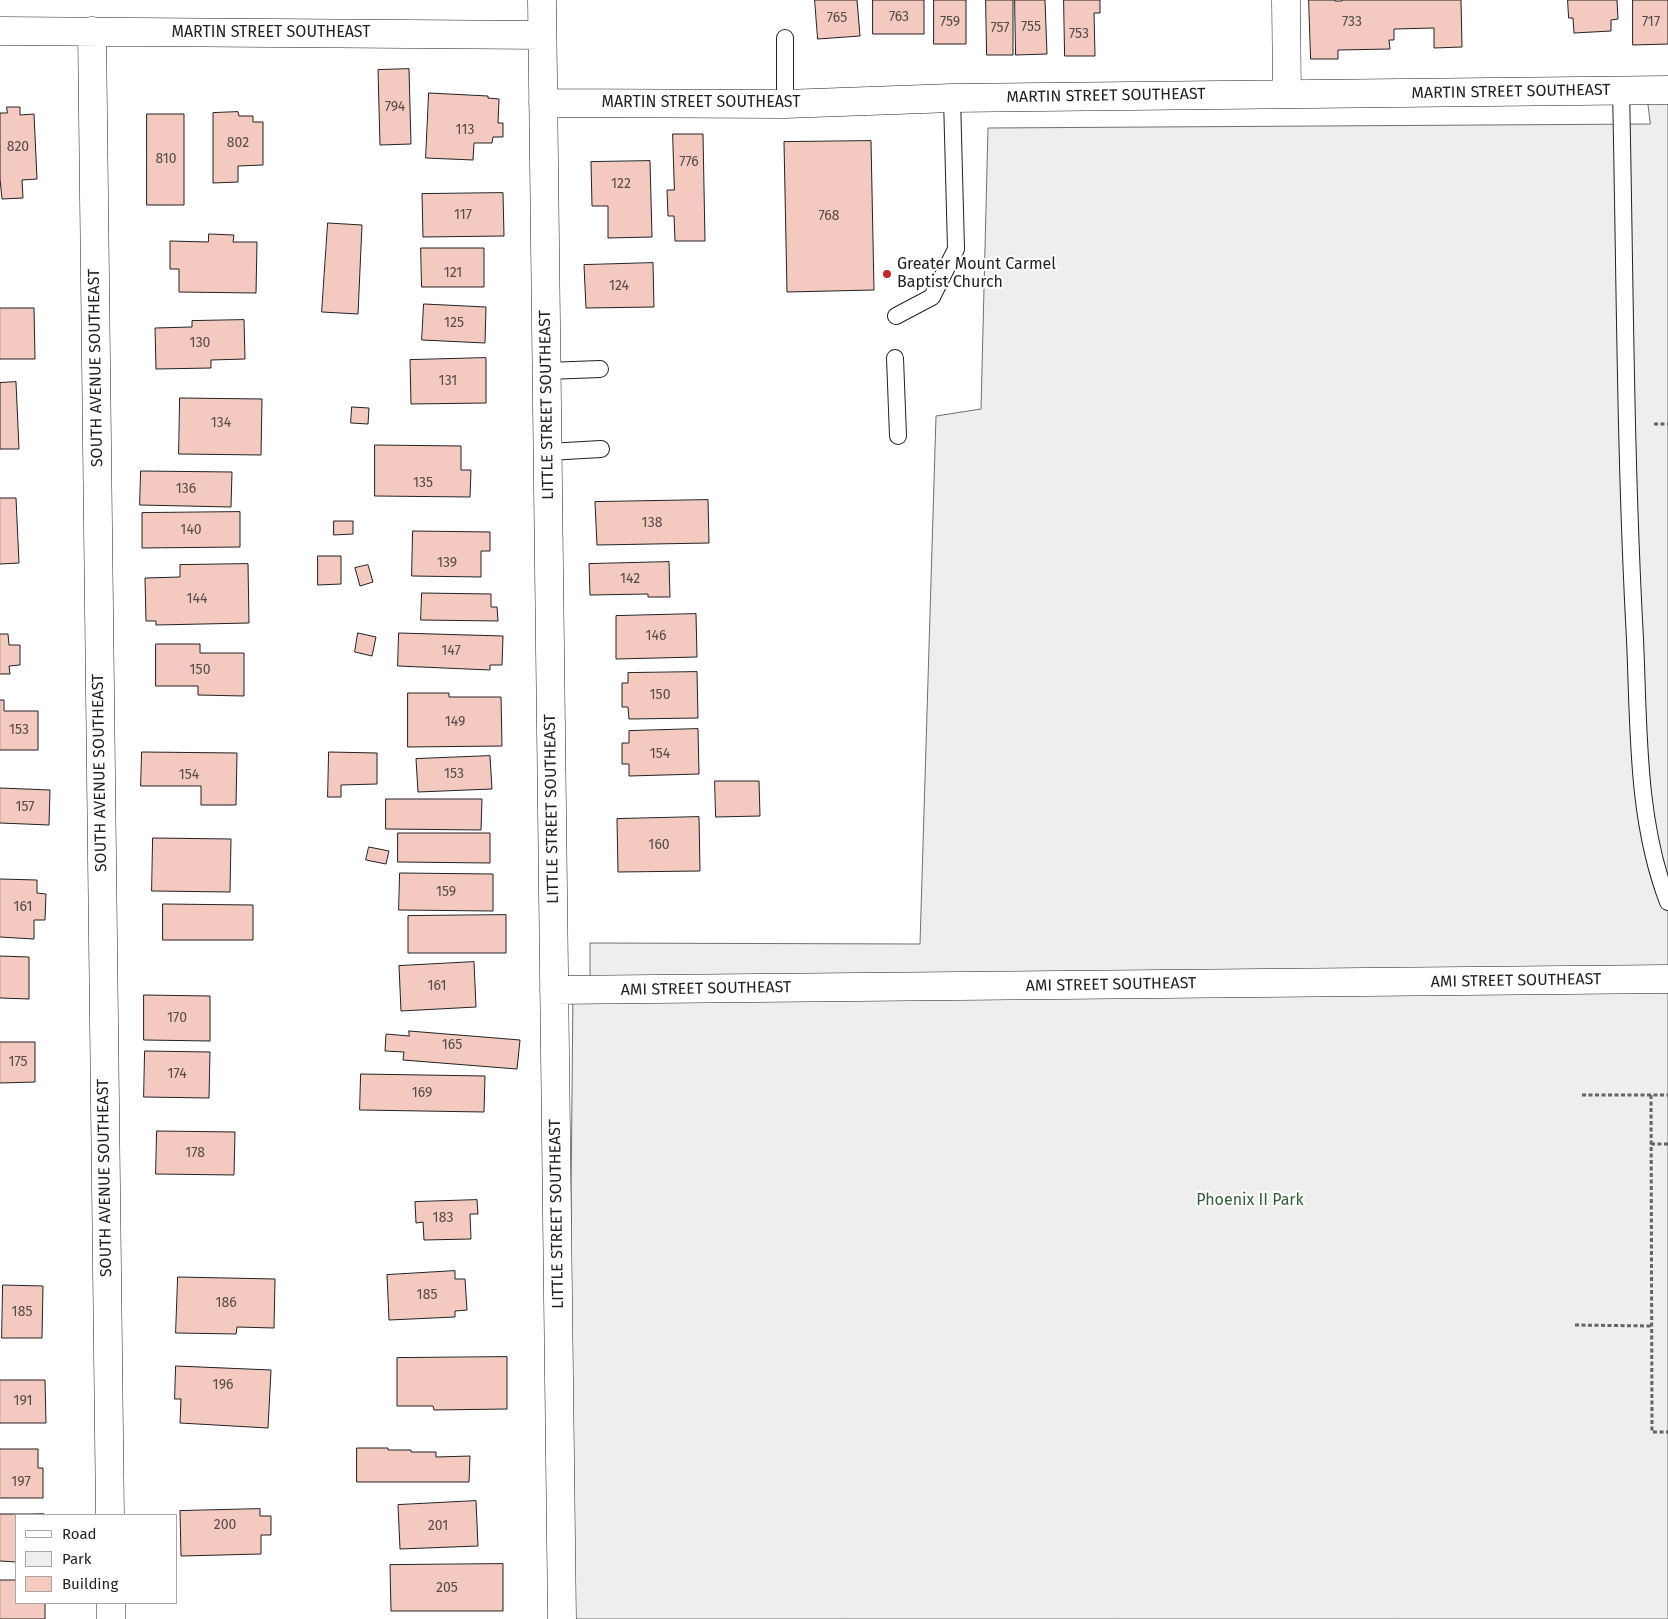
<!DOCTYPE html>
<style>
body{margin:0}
#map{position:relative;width:1668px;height:1619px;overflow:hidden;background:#fff;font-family:"Fira Sans",sans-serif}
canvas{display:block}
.legend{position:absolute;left:15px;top:1514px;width:162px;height:90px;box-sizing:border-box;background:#fff;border:1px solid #a7a7a7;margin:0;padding:6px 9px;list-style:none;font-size:15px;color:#222}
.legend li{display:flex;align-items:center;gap:10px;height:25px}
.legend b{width:25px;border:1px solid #a7a7a7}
</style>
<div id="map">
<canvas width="1668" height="1619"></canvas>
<ul class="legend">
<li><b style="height:6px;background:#fff"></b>Road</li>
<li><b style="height:14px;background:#eee"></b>Park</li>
<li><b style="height:14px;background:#f3c9c0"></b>Building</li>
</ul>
</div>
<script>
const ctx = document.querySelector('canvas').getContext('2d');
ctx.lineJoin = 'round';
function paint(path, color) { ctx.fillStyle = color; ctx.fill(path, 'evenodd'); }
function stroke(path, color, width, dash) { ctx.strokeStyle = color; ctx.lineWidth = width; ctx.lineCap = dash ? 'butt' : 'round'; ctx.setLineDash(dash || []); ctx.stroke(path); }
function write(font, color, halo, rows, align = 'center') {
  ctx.font = font + ' "Fira Sans",sans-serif'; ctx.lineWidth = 4; ctx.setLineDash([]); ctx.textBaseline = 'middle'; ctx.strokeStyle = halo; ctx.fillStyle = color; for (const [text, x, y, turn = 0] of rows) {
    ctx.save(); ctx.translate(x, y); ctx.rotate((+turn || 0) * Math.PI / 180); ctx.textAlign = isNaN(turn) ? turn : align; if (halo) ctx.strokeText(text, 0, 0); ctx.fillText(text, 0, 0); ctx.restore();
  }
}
const green = new Path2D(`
 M1647 94H1668V1619H567L573 988H590V943L920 944 936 416 981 409 988 128 1650 124Z`);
paint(green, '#eee');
stroke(green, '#6f6f6f', 1);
const building = new Path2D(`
 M815 0H857L860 36 818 39Z
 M873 0H924V34H873Z
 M934 0H966V44H934Z
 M986 0H1013V55H987Z
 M1015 0H1045L1047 54 1016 55Z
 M1064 0H1100V13H1094L1095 56H1065Z
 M1309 0H1335V1H1342V0H1461L1462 47 1434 48V28L1394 29V40H1389L1390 49 1338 50V59H1311Z
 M1568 0H1617L1618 19 1611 20V31L1574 33 1573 18H1569Z
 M1633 0H1668V44L1633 45Z
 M409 69 411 144 380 145 378 70Z
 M429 93 488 96V98L499 99 498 123H503V137H493L492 143H474L473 160 426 158Z
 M7 107H20V115L34 114 37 179 22 180 23 198 2 199 0 179V113H7Z
 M238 112 239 116H253V122H263V165L238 166V182L213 183V113Z
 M147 114H184V205H147Z
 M673 134H703L705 241H675L674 216H668L667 190H674Z
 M871 141 874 290 787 292 784 142Z
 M650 161 652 237 608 238V206H592L591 162Z
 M503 193 504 236 423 237 422 194Z
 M328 223 362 225 358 314 322 312Z
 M209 234 234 235 233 242H257L256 293 179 292V269H170V241L208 242Z
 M421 248H484V287H422Z
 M653 263 654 307 586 308 584 265Z
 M424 304 486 307 485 343 422 340Z
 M0 308H34L35 359H0Z
 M244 320 245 359 211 360V368L156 369 155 328 192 327V321Z
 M486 358V403L411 404 410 360Z
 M16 382 19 449H0V383Z
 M180 398 262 399 261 455 179 454Z
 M352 407 369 408 368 424 351 423Z
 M375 445 461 446V470H471L470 497 375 496Z
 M141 471 232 472 231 507 140 505Z
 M0 498H16L19 563 0 564Z
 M708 500 709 543 597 545 595 502Z
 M240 512V547L142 548V513Z
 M334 521H353V534L334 535Z
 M413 531 490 532V551H481V577L412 576Z
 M318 556H341V584L318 585Z
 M669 562 670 597H648V594L590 595 589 564Z
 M248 564 249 623 156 625V621H146L145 578 180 577V565Z
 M368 565 373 582 360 586 355 568Z
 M422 593 491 594V607H497L498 621 421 620Z
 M696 614 697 657 616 659V616Z
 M358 633 376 637 372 656 355 652Z
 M399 633 503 636 502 665H490V670L398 666Z
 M0 634H8L9 645H20V665L9 666 10 674H0Z
 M156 644H200V653H244V696L198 695V686H156Z
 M697 672 698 718 629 719 628 707H622V683H628V673Z
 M408 693H449V697H501L502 746 408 747Z
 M0 700H4V711H38V750H0Z
 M698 729 699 774 629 776V764H622V743H629V731Z
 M142 752 237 753 236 805H201V786H141Z
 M329 752 377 753V784L341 785V797H328Z
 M490 756 492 789 418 792 416 759Z
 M715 781H759L760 816 716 817Z
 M0 788 50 790 49 825 0 823Z
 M386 799H482L481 830 386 829Z
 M699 817 700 871 618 872 617 819Z
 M398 833H490V863L398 862Z
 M153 838 231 839 230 892 152 891Z
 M369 847 389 851 386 864 366 860Z
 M400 873 493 874V911L399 910Z
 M0 879 37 880V893L46 894 45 920H34V939L0 937Z
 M163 904 253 905V940H163Z
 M506 915V953H408V916Z
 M0 956 29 957V999L0 998Z
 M474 962 476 1007 401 1011 399 966Z
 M144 995 210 996V1041L144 1040Z
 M409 1031 520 1040 517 1069 403 1060 404 1052 385 1051 386 1034 409 1036Z
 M0 1042H35V1082L0 1083Z
 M145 1051 210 1052 209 1098 144 1097Z
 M361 1074 485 1076 484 1112 360 1110Z
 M157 1131 235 1132 234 1175 156 1174Z
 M477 1200 478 1214H470L471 1239 424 1240 423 1222 416 1223 415 1202Z
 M455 1271V1279H465L467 1310 455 1311V1317L389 1320 387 1275Z
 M178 1277 275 1279 274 1328 237 1327 236 1334 176 1333Z
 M3 1285 43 1286 42 1338H2Z
 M507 1357V1409L434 1410 433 1406H397V1358Z
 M176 1366 271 1370 268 1428 180 1423 181 1399H175Z
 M0 1380H45L46 1423H0Z
 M357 1448H388V1450H411V1452H436V1457L470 1456 469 1482H357Z
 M0 1449H38V1468H43V1498H0Z
 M476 1501 478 1546 400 1549 398 1505Z
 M260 1509V1516H271V1535H261V1554L181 1556 180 1511Z
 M0 1514H44L16 1515V1562L0 1561Z
 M503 1564V1611H391L390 1565Z
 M0 1580H16V1603H45V1619H0Z`);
paint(building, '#f3c9c0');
stroke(building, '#222', 1);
const lane = new Path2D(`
 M785 38V104
 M1621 90C1625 273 1625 457 1635 639 1639 727 1636 819 1668 902
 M896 316 932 297 956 249 952 98
 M895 358 898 436
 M547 371 600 369
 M548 452 601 449`);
const street = new Path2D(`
 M542 0 562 1619
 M1286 0 1287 94
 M0 31 542 35
 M92 31 110 1515
 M543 103 785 104 952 98 1668 90
 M554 990 1668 979
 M111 1603V1619`);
stroke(lane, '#222', 18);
stroke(street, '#222', 29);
stroke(new Path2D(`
 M1654 424H1668
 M1582 1095H1668
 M1651 1095 1652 1432H1668
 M1651 1144H1668
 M1575 1325 1652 1326`), '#646464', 3, [4, 2.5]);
stroke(lane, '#fff', 16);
stroke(street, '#fff', 28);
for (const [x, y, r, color] of [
 [887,274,5,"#c62828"]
]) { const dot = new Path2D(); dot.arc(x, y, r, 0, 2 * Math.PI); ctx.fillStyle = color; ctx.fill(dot); stroke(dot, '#fff', 2); }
write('14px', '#564c4a', null, [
 ["763",899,17],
 ["765",837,18],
 ["759",950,22],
 ["733",1352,22],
 ["717",1651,22],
 ["755",1031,27],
 ["757",1000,28],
 ["753",1079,34],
 ["794",395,107],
 ["113",465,130],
 ["802",238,143],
 ["820",18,147],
 ["810",166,159],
 ["776",689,162],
 ["122",621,184],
 ["117",463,215],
 ["768",829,216],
 ["121",453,273],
 ["124",619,286],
 ["125",454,323],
 ["130",200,343],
 ["131",448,381],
 ["134",221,423],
 ["135",423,483],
 ["136",186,489],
 ["138",652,523],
 ["140",191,530],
 ["139",447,563],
 ["142",630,579],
 ["144",197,599],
 ["146",656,636],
 ["147",451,651],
 ["150",200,670],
 ["150",660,695],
 ["149",455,722],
 ["153",19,730],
 ["154",660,754],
 ["153",454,774],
 ["154",189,775],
 ["157",25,807],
 ["160",659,845],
 ["159",446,892],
 ["161",23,907],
 ["161",437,986],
 ["170",177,1018],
 ["165",452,1045],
 ["175",18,1062],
 ["174",177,1074],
 ["169",422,1093],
 ["178",195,1153],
 ["183",443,1218],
 ["185",427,1295],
 ["186",226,1303],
 ["185",22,1312],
 ["196",223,1385],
 ["191",23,1401],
 ["197",21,1482],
 ["200",225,1525],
 ["201",438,1526],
 ["205",447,1588]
]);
write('16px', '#222', '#fff', [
 ["MARTIN STREET SOUTHEAST",271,33],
 ["MARTIN STREET SOUTHEAST",1511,92,-1],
 ["MARTIN STREET SOUTHEAST",1106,96,-1],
 ["MARTIN STREET SOUTHEAST",701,103],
 ["SOUTH AVENUE SOUTHEAST",96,368,-91],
 ["LITTLE STREET SOUTHEAST",547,405,-91],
 ["SOUTH AVENUE SOUTHEAST",100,773,-91],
 ["LITTLE STREET SOUTHEAST",552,809,-91],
 ["AMI STREET SOUTHEAST",1516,981,-1],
 ["AMI STREET SOUTHEAST",1111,985,-1],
 ["AMI STREET SOUTHEAST",706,989,-1],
 ["SOUTH AVENUE SOUTHEAST",105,1178,-91],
 ["LITTLE STREET SOUTHEAST",557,1214,-91]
]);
write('16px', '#222', '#fff', [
 ["Greater Mount Carmel",897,265],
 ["Baptist Church",897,283]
], 'left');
write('16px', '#2f5e38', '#fff', [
 ["Phoenix II Park",1250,1201]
]);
</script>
